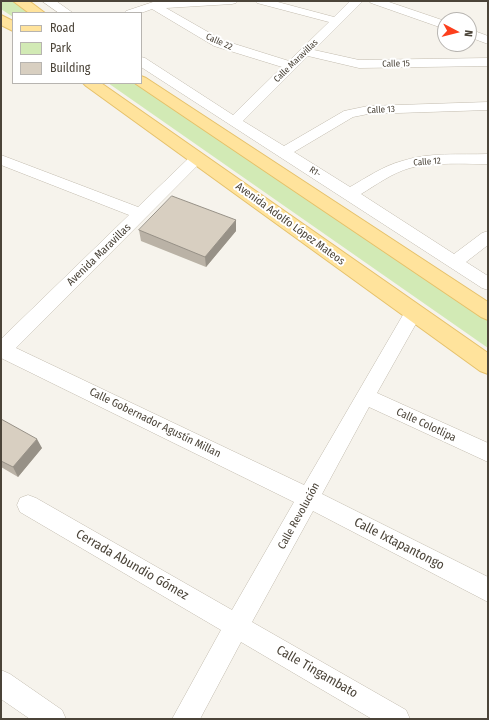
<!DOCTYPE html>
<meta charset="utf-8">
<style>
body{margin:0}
#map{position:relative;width:489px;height:720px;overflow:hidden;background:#f6f3ec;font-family:"Fira Sans Condensed",sans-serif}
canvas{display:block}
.frame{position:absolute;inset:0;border:2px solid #4b4439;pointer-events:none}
.legend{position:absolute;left:12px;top:12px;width:130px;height:72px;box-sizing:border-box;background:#fff;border:1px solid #b7b4b0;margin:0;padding:5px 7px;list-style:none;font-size:12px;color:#4b4439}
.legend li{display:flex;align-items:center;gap:8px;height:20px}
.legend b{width:20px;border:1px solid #b7b4b0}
.north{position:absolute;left:437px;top:12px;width:40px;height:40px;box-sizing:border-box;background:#fff;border:1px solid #b7b4b0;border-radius:50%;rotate:97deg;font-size:11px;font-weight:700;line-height:16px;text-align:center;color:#4b4439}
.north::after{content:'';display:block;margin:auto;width:14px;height:18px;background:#fc3f1d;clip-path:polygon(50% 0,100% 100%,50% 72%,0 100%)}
</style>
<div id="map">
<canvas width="489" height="720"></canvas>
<div class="frame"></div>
<ul class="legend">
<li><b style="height:5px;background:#ffe39c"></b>Road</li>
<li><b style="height:11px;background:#d2eab5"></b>Park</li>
<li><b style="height:11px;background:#d8cfc1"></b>Building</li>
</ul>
<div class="north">N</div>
</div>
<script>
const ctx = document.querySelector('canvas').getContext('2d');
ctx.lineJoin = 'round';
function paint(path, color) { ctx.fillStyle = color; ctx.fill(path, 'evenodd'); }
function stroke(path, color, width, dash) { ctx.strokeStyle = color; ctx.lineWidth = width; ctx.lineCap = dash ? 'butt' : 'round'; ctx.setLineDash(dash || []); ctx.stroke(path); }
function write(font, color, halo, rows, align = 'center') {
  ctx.font = font + ' "Fira Sans Condensed",sans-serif'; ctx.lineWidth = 4; ctx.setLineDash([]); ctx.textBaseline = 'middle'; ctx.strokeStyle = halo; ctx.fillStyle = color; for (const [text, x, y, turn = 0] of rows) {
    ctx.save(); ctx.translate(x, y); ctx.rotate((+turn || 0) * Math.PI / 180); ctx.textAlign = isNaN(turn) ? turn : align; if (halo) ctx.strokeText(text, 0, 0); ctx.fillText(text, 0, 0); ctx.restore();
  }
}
paint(new Path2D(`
 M1 1H13L31 13H13V17L1 9Z
 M108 83H136L488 319V348Z`), '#d2eab5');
const street = new Path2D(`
 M42 1H56L73 13H59Z
 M238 1 236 3 232 4 166 8 222 40 289 61 329 22 257 3 255 1H274L334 17 350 1H363L314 50 359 60 488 58V66L359 68 308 56 243 121 284 146 344 111 368 106 488 102V110L368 114 353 117 294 152 350 187C366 178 383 166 402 161 429 152 460 155 488 154V164C465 164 432 162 410 168 392 173 376 185 361 194L454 254 482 233 488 231V245L466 262 488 276V290L482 288 141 67V57L145 58 233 115 282 67 214 46 152 9 141 13H124L126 11 153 2Z
 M369 1H386L445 21V29L371 3Z
 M469 29 488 36V44L469 37Z
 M197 154 202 155 204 158 202 161 16 348 304 485 407 308 413 306 419 308 422 313 377 393 488 443V462L369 407 322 494 488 577V602L313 511 252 622 406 710 410 719H372L241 642 200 719H172L221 630 20 512 17 505 20 498 28 495 36 498 232 610 294 502 1 358V339L129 215 1 165V155L138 207 192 155Z
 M1 670 10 674 62 710 66 719H30L1 699Z`);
const primary = new Path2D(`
 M13 1H29L45 13H29Z
 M1 15 13 21V31L1 25Z
 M141 76 146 78 488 302V320L481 317 136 84 135 83H141Z
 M83 83H101L488 353V374L480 371 86 86Z`);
stroke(street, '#c2bbae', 1);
stroke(primary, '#e6c16a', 2);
paint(street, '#fff');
paint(primary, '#ffe39c');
paint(new Path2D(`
 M236 220V231L206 267 141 241 139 230Z
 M1 419 42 448 18 477 1 467Z`), '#bab2a6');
paint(new Path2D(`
 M236 220V231L206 267 205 257Z
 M37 439 42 448 18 477 13 467Z`), '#979187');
const building = new Path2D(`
 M172 196 236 220 205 257 139 230Z
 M1 419 37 439 13 467 1 461Z`);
paint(building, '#d8cfc1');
stroke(building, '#979187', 1);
write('9px', '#4b4439', '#fff', [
 ["Calle 22",219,42,24],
 ["Calle Maravillas",296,61,-44],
 ["Calle 15",396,64,-1],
 ["Calle 13",381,110,-3],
 ["Calle 12",427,162,-4],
 ["R1-",315,172,33]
]);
write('11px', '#4b4439', '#fff', [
 ["Avenida Adolfo López Mateos",290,224,36],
 ["Avenida Maravillas",99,255,-44],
 ["Calle Gobernador Agustín Millan",155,423,26],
 ["Calle Colotlipa",426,425,25],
 ["Calle Revolución",299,516,-61]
]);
write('13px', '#4b4439', '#fff', [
 ["Calle Ixtapantongo",399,544,27],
 ["Cerrada Abundio Gómez",132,565,30],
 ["Calle Tingambato",317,672,30]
]);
</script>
